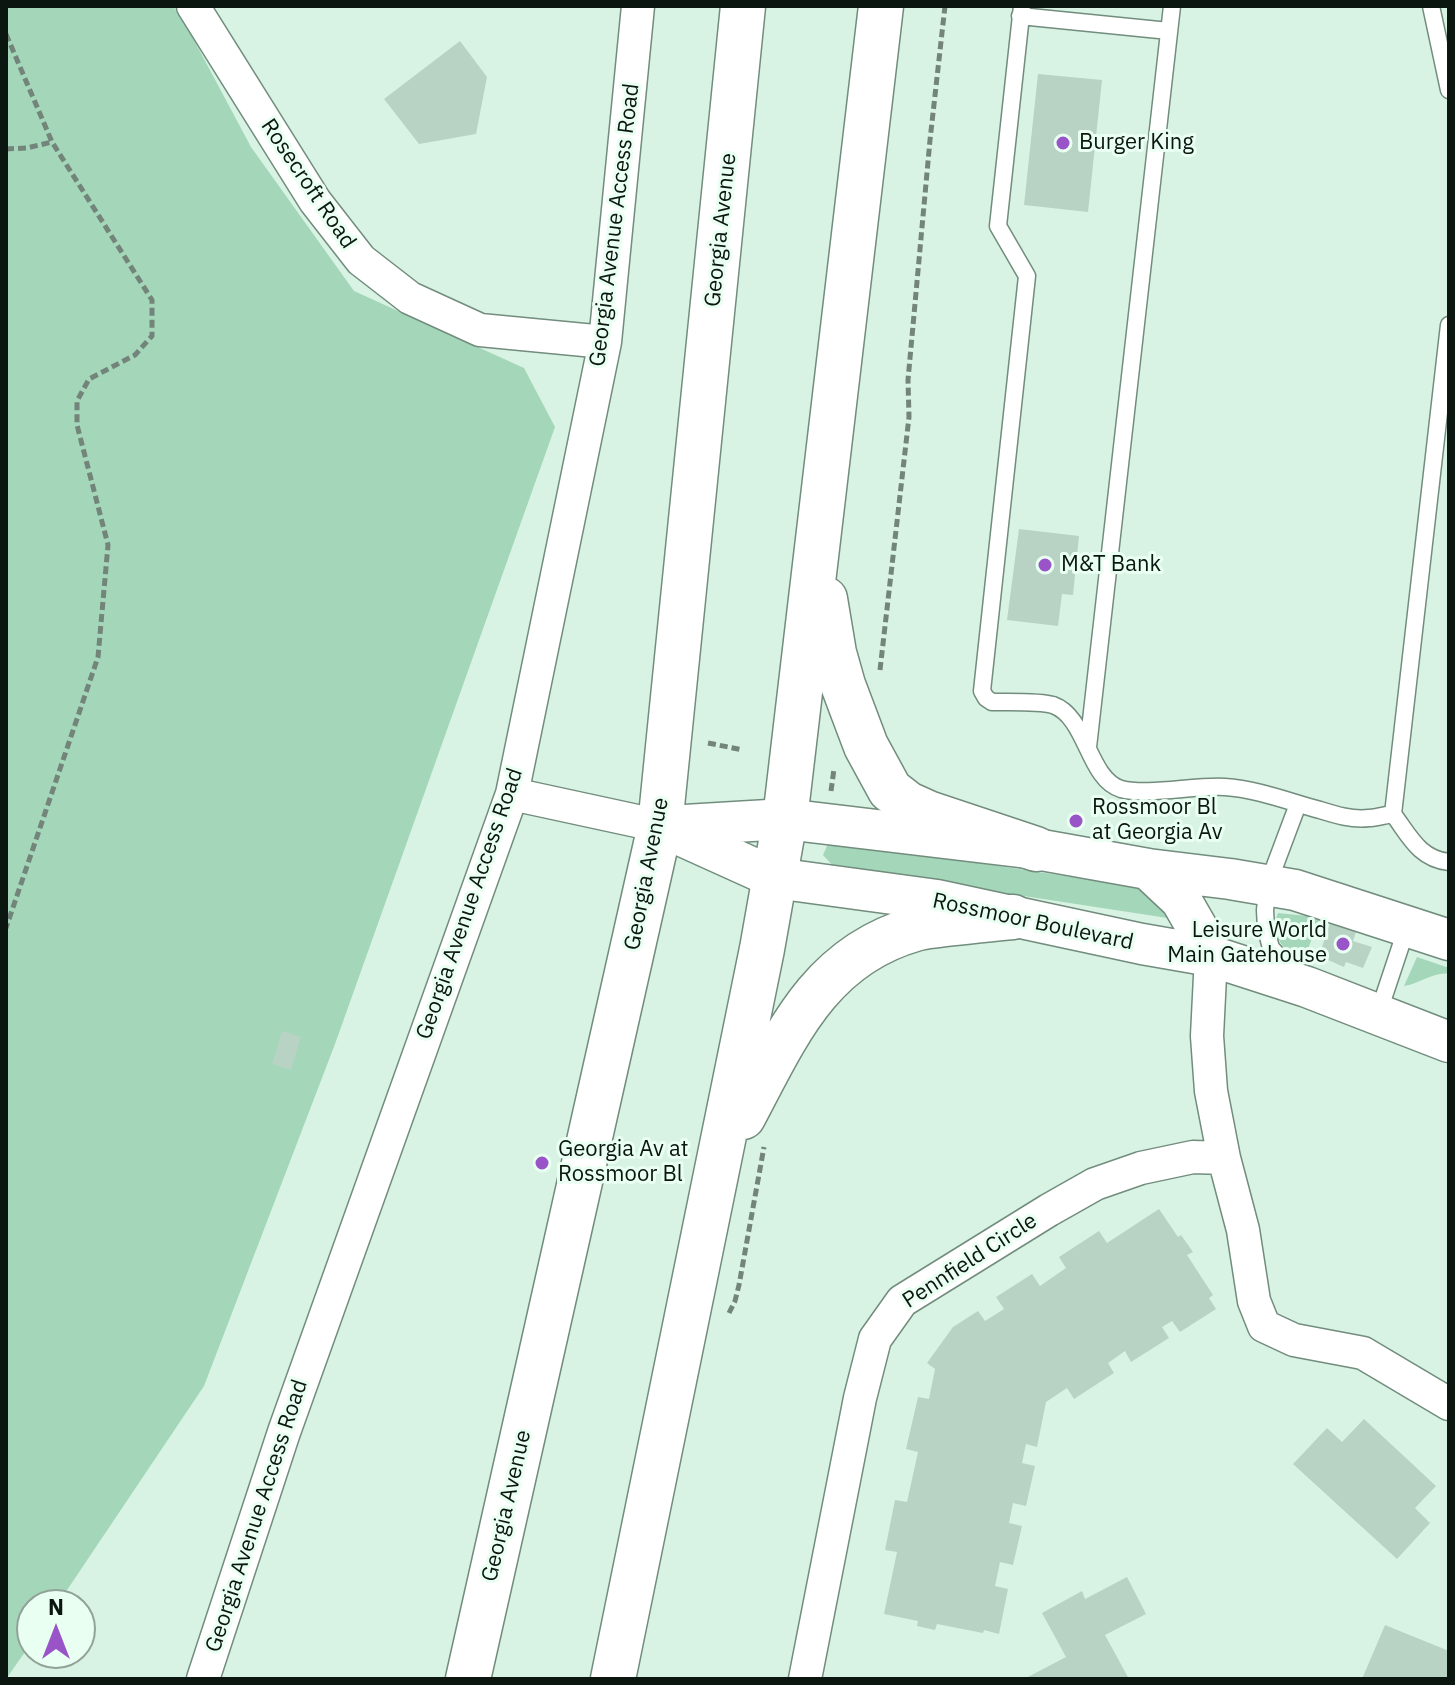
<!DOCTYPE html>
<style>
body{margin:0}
#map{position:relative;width:1455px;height:1685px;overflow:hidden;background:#d8f3e3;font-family:"IBM Plex Sans",sans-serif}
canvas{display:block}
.frame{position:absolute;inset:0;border:8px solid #0c1610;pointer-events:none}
.north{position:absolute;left:16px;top:1589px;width:80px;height:80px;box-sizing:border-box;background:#e9fff2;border:2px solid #91a298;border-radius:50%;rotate:0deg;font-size:22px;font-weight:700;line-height:32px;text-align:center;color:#0c1610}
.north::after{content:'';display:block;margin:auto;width:28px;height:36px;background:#9954c8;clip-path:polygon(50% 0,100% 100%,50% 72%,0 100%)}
</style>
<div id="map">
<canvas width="1455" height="1685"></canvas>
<div class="frame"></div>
<div class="north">N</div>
</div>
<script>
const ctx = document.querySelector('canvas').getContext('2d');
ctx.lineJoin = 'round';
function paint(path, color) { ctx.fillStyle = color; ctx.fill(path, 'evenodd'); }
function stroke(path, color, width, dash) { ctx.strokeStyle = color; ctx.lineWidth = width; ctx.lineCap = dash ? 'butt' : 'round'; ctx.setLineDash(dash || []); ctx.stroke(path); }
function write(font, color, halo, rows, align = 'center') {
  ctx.font = font + ' "IBM Plex Sans",sans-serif'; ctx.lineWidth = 6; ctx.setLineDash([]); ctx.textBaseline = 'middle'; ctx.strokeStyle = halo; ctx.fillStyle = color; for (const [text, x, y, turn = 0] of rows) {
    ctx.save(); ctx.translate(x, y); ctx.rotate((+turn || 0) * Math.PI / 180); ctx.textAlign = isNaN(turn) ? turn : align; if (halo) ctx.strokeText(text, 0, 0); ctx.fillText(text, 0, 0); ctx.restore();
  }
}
paint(new Path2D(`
 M6 6H173L188 29 251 147 354 291 524 368 555 427 335 1044 204 1386 57 1605H32V1642L6 1679Z
 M834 841 1137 887 1150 891 1174 919 834 867 823 855 827 846Z
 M1278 913 1307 916 1319 920 1303 962C1285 955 1269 933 1278 913Z
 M1417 957 1449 968V974C1435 971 1419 984 1404 986Z`), '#a4d6b9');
paint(new Path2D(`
 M460 41 487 77 476 134 419 144 384 99Z
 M1038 74 1102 80 1088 212 1024 205Z
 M1019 529 1079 536 1073 595 1062 594 1058 626 1007 620Z
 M1330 923 1356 932 1353 941 1372 947 1363 968 1346 962 1344 967 1319 956Z
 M282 1031 301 1037 291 1070 272 1064Z
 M1159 1209 1178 1237 1181 1235 1193 1252 1187 1255 1213 1295 1209 1298 1216 1309 1180 1332 1172 1321 1162 1327 1169 1338 1131 1362 1125 1351 1108 1363 1114 1373 1074 1399 1067 1388 1046 1402 1037 1447 1026 1444 1022 1463 1035 1466 1026 1506 1013 1503 1009 1523 1022 1526 1013 1565 1000 1562 995 1586 1008 1589 999 1634 984 1630 983 1633 937 1624 935 1630 917 1626 918 1621 884 1614 897 1552 885 1550 895 1500 907 1502 918 1452 906 1449 918 1397 929 1399 935 1369 927 1363 953 1327 978 1311 985 1321 1004 1309 996 1297 1032 1274 1040 1286 1066 1268 1059 1257 1099 1231 1107 1243Z
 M1364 1419 1436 1486 1415 1508 1430 1523 1397 1559 1293 1464 1327 1428 1342 1442Z
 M1127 1577 1146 1614 1105 1635 1129 1679H1024L1066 1657 1042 1613 1082 1591 1085 1599Z
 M1385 1625 1449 1651V1679H1362Z`), '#b8d3c3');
const service = new Path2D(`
 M1022 6 998 226 1027 276 982 691 986 698 992 702C1008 702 1040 701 1053 705 1087 717 1088 779 1121 789 1148 796 1195 785 1225 787 1257 789 1290 802 1320 810 1336 815 1352 820 1369 818 1376 818 1385 815 1393 814
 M1431 6 1449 90
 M1020 16 1169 31
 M1449 325 1393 814C1409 835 1419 859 1449 862
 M1088 747C1116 500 1144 253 1172 6
 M1293 972 1271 948 1266 929 1265 910 1268 884 1298 804
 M1378 1014 1407 927`);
const minor = new Path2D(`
 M193 6 315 201 361 260 410 298 480 330 605 342
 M512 794 660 826
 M1211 956 1207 1036 1211 1091 1224 1158 1243 1230 1254 1301 1264 1326 1294 1340 1363 1353 1449 1404
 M203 1679 284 1432 512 794 605 342 638 6
 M805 1679 860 1398 875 1339 902 1301 1049 1210 1095 1184 1141 1168 1193 1157 1224 1158`);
const tertiary = new Path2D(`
 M660 826 775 878 937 900 1142 944 1211 956 1307 987 1449 1042
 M668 826 785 819 1036 849 1148 869 1230 879 1295 890 1449 940
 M1148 869 1181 900 1204 940 1211 956`);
const primary = new Path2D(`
 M825 599 834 653 843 685 866 746 890 790 908 804 928 813 1036 849
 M743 1117C786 1036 819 956 915 929 925 926 935 926 945 924 968 922 990 919 1013 917
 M468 1679 660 826 743 6
 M613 1679 762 949 785 819 881 6`);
stroke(service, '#728c7d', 19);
stroke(minor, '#728c7d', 35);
stroke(tertiary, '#728c7d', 43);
stroke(primary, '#728c7d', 47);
stroke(new Path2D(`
 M6 34 52 142 152 300V336L135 355 89 379 77 401V425L108 545 98 657 6 928
 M6 149 27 148 52 142
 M880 670 909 417 908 380 930 140 945 6
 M708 743 743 750
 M831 791 834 769
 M729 1313 735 1301 739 1285 764 1147`), '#73857a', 5, [8, 4]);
stroke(service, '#fff', 16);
stroke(minor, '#fff', 32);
stroke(tertiary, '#fff', 40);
stroke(primary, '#fff', 44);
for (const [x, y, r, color] of [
 [1063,143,8,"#9954c8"],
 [1045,565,8,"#9954c8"],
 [1076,821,8,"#9954c8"],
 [1343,944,8,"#9954c8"],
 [542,1163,8,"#9954c8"]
]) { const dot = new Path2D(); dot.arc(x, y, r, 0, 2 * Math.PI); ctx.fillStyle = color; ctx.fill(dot); stroke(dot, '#e9fff2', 3); }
write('22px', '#0c1610', '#e9fff2', [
 ["Burger King",1079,143],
 ["M&T Bank",1061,565],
 ["Rossmoor Bl",1092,808],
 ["at Georgia Av",1092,833],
 ["Leisure World",1327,931,"right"],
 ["Main Gatehouse",1327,956,"right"],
 ["Georgia Av at",558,1150],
 ["Rossmoor Bl",558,1175]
], 'left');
write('22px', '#0c1610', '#e9fff2', [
 ["Rosecroft Road",308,184,56],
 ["Georgia Avenue Access Road",615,225,-83],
 ["Georgia Avenue",721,230,-84],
 ["Georgia Avenue",647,874,-79],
 ["Georgia Avenue Access Road",470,904,-71],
 ["Rossmoor Boulevard",1033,922,12],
 ["Pennfield Circle",970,1261,-33],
 ["Georgia Avenue",507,1506,-77],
 ["Georgia Avenue Access Road",257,1516,-72]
]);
</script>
